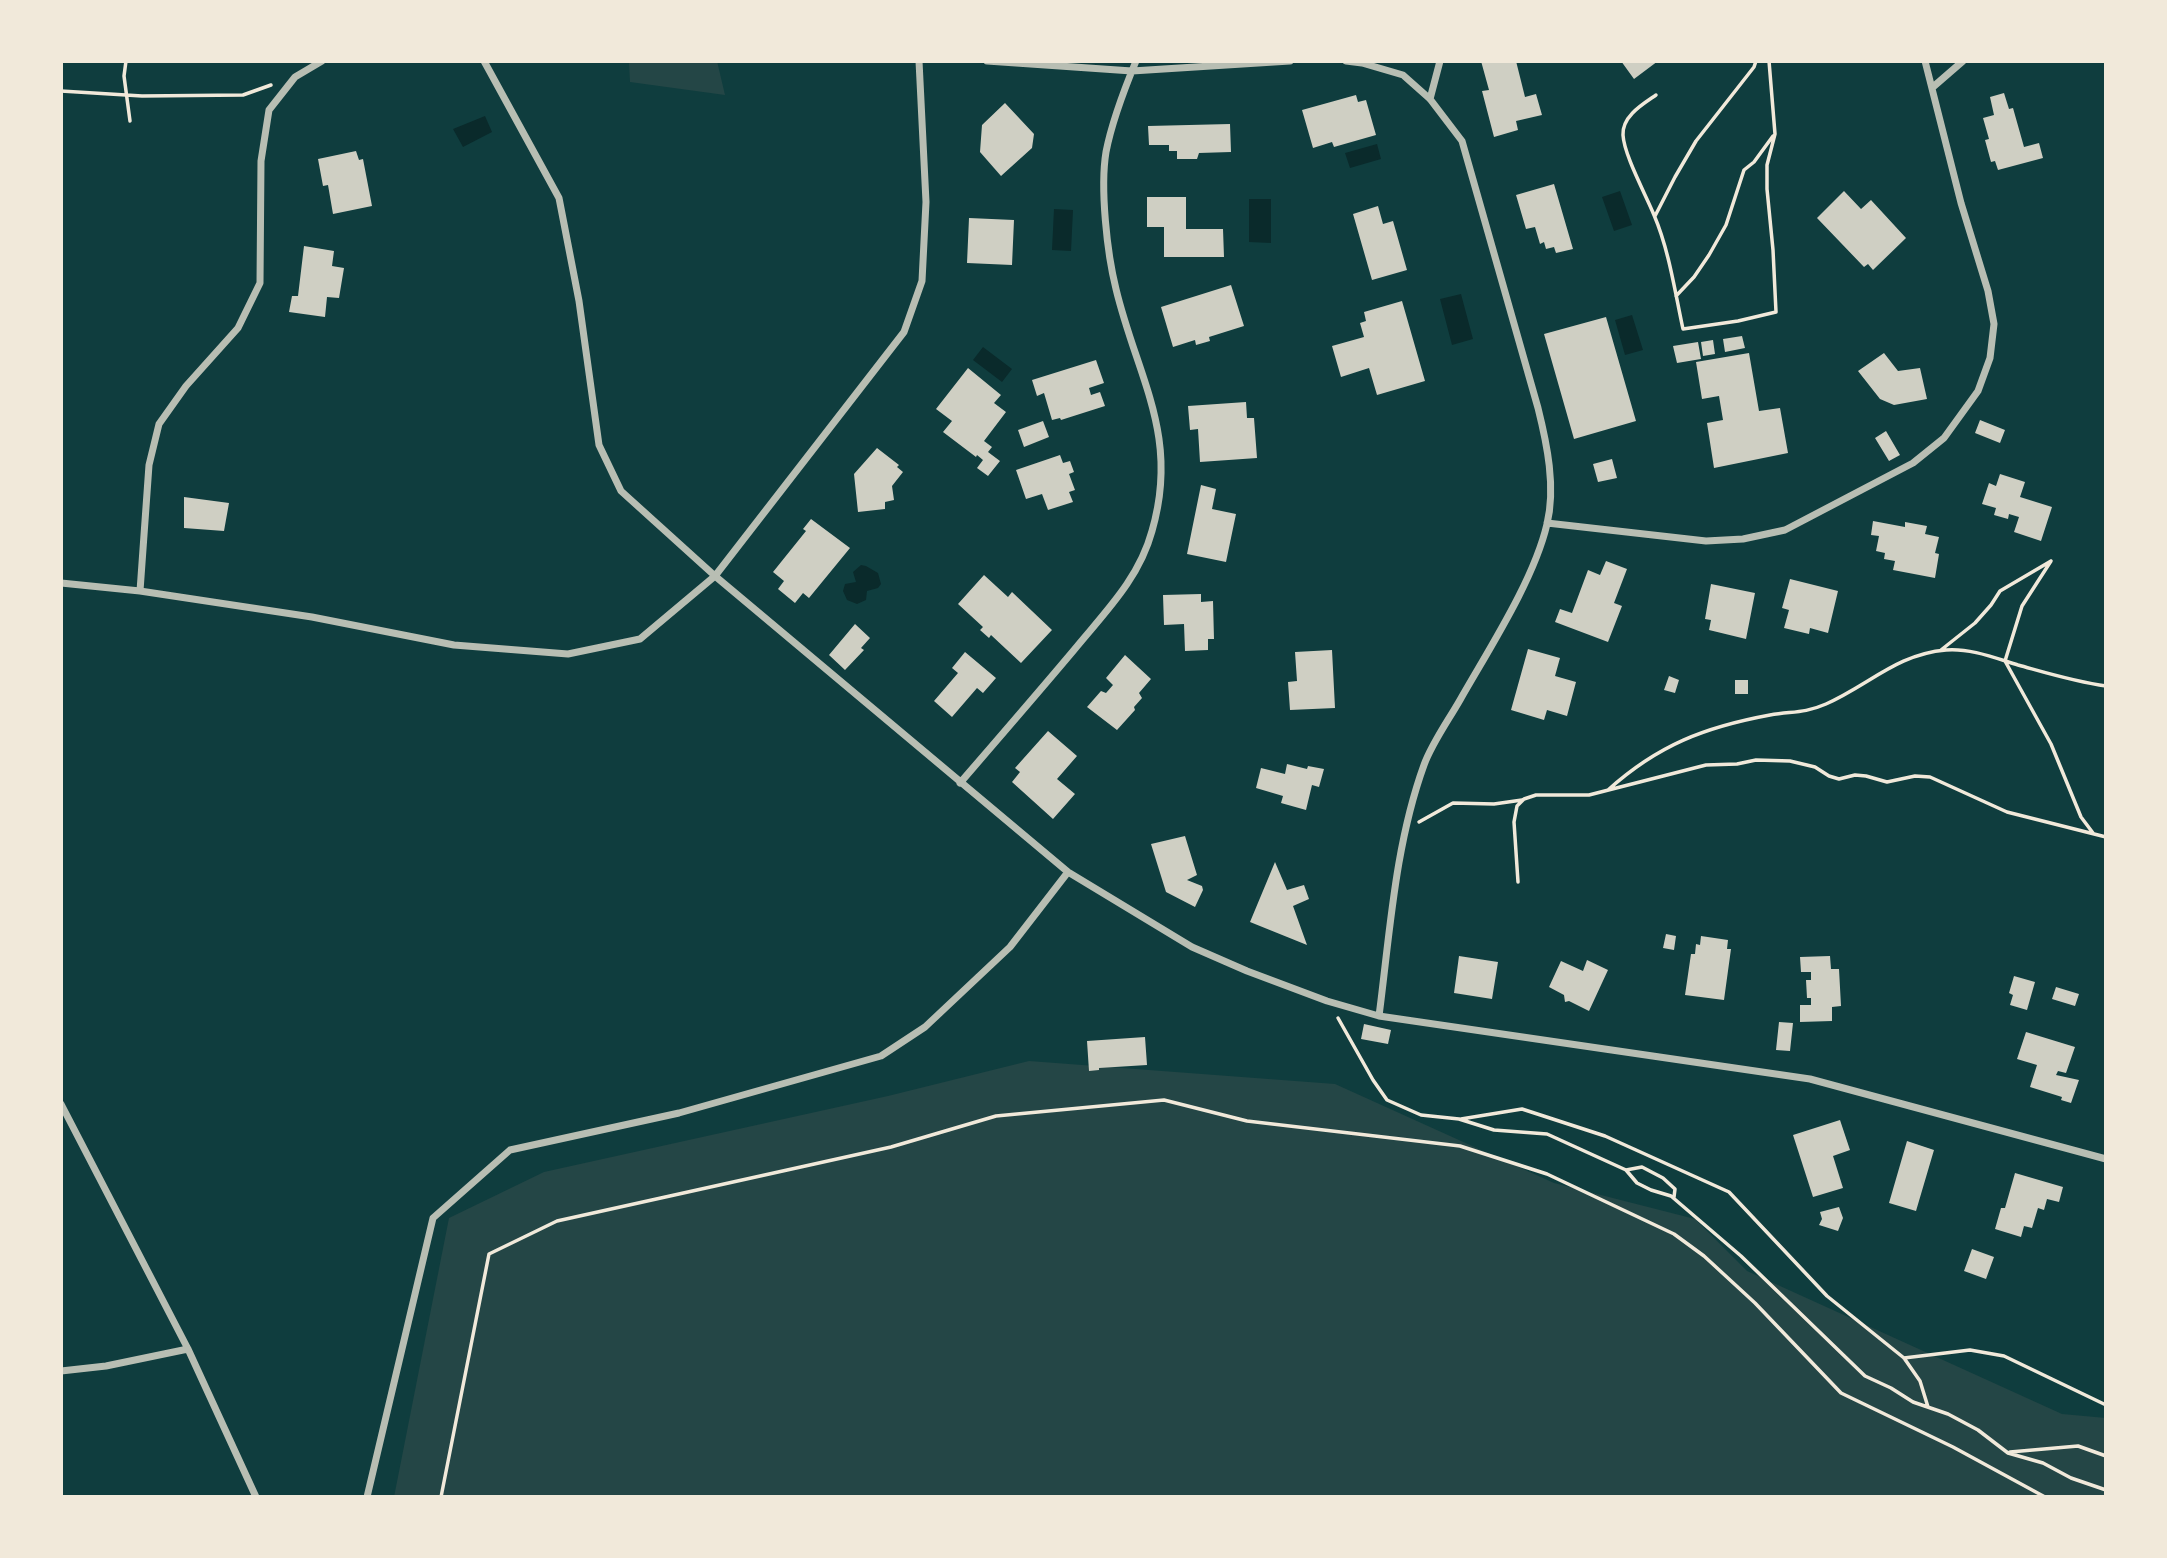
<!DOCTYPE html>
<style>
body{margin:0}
#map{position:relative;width:2167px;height:1558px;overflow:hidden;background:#0f3d3e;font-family:"Titillium Web",sans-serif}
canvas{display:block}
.frame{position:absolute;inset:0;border:63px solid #f1e9da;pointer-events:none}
</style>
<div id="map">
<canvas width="2167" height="1558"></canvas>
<div class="frame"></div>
</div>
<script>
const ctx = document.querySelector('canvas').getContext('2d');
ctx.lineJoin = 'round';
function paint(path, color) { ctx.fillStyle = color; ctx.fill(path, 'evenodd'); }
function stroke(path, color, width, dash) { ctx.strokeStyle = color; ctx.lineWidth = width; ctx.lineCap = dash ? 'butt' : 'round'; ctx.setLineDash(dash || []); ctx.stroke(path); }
paint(new Path2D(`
 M629 61H717L725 95 630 82Z
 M1029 1061 1335 1084 1554 1183 1695 1219 1747 1271 2062 1414 2106 1418V1497H394L449 1218 544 1172 888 1096Z`), '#244646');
paint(new Path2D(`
 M485 116 492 132 463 147 453 129Z
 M1377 144 1381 159 1350 168 1345 153Z
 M1620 191 1632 225 1614 231 1602 197Z
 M1249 199H1271V243L1249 242Z
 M1054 209 1073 210 1071 251 1052 250Z
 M1461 294 1473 339 1452 345 1440 299Z
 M1632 315 1643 350 1625 355 1615 320Z
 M983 347 1012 369 1002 382 973 360Z
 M861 565 866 566 878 573 881 584 878 588 867 591 866 600 857 604 847 600 843 591 845 584 856 582 853 572Z`), '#0a2a2b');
paint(new Path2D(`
 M1481 61H1516L1525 97 1536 94 1542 115 1516 121 1518 130 1494 137 1482 91 1489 90Z
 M1621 61H1658L1634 79Z
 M2004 93 2009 109 2013 108 2024 147 2039 143 2043 158 1998 170 1995 161 1991 162 1985 140 1989 139 1983 118 1994 115 1990 97Z
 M1356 95 1358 102 1366 100 1376 135 1334 147 1332 142 1313 148 1302 110Z
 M1005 103 1034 134 1032 148 1001 176 980 152 982 125Z
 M1230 124 1231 152 1199 153 1197 159H1177V151H1169V145H1149L1148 126Z
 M356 151 359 160 363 159 372 206 333 214 328 185 323 186 318 159Z
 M1554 184 1573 249 1556 253 1554 247 1546 249 1544 242 1540 244 1535 227 1526 229 1516 195Z
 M1844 191 1861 209 1871 200 1906 238 1873 270 1868 264 1864 267 1817 218Z
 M1147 197H1186V229H1223L1224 257H1164V227H1147Z
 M1378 206 1383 224 1393 221 1407 270 1372 280 1353 214Z
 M969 218 1014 220 1012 265 967 263Z
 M304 246 334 251 332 266 344 268 339 298 327 297 325 317 289 312 292 296H298Z
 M1231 285 1244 326 1209 337 1210 341 1196 345 1195 340 1173 347 1161 307Z
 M1402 301 1425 381 1377 395 1369 368 1341 377 1332 346 1364 337 1360 323 1366 321 1364 312Z
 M1606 317 1636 421 1574 439 1544 334Z
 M1742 336 1745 348 1725 352 1723 339Z
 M1713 340 1715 354 1703 356 1701 342Z
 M1698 342 1701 359 1677 363 1673 346Z
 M1749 353 1759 411 1780 408 1788 453 1714 468 1707 423 1723 420 1719 396 1702 399 1696 362Z
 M1884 353 1898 371 1920 368 1927 399 1894 405 1880 399 1858 371Z
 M1096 360 1104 383 1089 388 1091 395 1100 392 1105 406 1061 420 1060 418 1052 420 1044 393 1037 396 1032 380Z
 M968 368 1001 395 994 403 1006 412 984 441 992 447 988 452 1000 461 988 476 977 468 983 460 977 455 976 457 943 432 952 421 936 409Z
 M1246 402 1247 418H1254L1257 458 1200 462 1198 429 1190 430 1188 406Z
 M1980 420 2005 430 2000 443 1975 433Z
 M1043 421 1049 437 1024 447 1018 430Z
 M1886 431 1900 455 1889 461 1875 438Z
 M877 448 899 465 897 467 903 472 892 486 894 500 885 502V509L858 512 854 474Z
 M1060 455 1063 463 1070 461 1074 472 1069 474 1075 490 1069 492 1073 502 1048 510 1042 494 1026 499 1016 470Z
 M1612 459 1617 478 1598 482 1593 464Z
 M2000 474 2025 482 2020 497 2052 507 2041 541 2014 532 2019 517 2009 514 2008 519 1994 515 1996 508 1982 504 1989 483 1996 486Z
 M1201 485 1216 489 1212 509 1236 514 1226 562 1187 554Z
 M184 497 229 503 224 531 184 528Z
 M811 519 850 548 809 598 803 593 795 603 778 589 784 581 773 572 806 531 803 529Z
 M1873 521 1905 527V522L1927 526 1925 534 1939 537 1935 553 1939 554 1935 578 1893 570 1895 561 1884 559 1885 553 1876 551 1879 536 1871 535Z
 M1606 561 1627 569 1614 603 1622 606 1608 642 1555 622 1560 609 1572 613 1588 570 1600 575Z
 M984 575 1008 597 1012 592 1052 630 1021 663 991 635 989 638 980 630 983 627 958 604Z
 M1790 579 1838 591 1828 633 1810 628 1809 634 1784 628 1789 610 1782 608Z
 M1711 584 1755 593 1746 639 1709 630 1711 620 1705 619Z
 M1201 594V602L1213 601 1214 639H1208V650L1185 651 1184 624 1164 625 1163 595Z
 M855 624 870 638 861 648 864 650 845 670 829 655Z
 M1528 649 1560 658 1555 676 1576 682 1567 716 1547 710 1544 720 1511 710Z
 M1332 650 1335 708 1290 710 1288 682 1297 681 1295 652Z
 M965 652 996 678 983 693 977 688 952 717 934 701 958 673 952 668Z
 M1125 655 1151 679 1139 693 1142 698 1134 707 1135 710 1117 730 1087 707 1101 691 1106 693 1113 685 1106 678Z
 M1669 676 1679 680 1675 693 1664 690Z
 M1735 680H1748V694H1735Z
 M1048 731 1077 756 1057 779 1075 794 1053 819 1012 782 1020 772 1015 768Z
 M1287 764 1307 769 1308 766 1324 769 1319 787 1312 785 1306 810 1281 803 1283 796 1256 788 1261 768 1285 774Z
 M1185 836 1197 875 1187 880 1202 886 1203 890 1195 907 1166 892 1151 844Z
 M1275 862 1287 890 1304 885 1309 899 1293 906 1307 945 1250 922Z
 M1666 934 1676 936 1674 950 1663 948Z
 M1701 936 1728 940 1727 949H1731L1724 1000 1685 995 1691 954H1695L1696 944 1700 945Z
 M1459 956 1498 962 1492 999 1454 993Z
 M1830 956 1831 969H1839L1841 1006 1832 1007V1021L1800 1022V1005H1811V998H1807L1806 980H1811V972H1801L1800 957Z
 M1587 960 1608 970 1589 1011 1569 1001 1565 1002 1564 995 1549 987 1561 961 1583 971Z
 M2014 976 2035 982 2027 1010 2010 1005 2013 995 2009 993Z
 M2056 987 2079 994 2075 1006 2052 999Z
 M1779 1022 1793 1023 1790 1051 1776 1050Z
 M1364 1024 1391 1030 1388 1044 1361 1039Z
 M2026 1032 2075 1047 2066 1073 2058 1071 2056 1075 2079 1080 2071 1103 2061 1100 2062 1097 2030 1087 2037 1065 2017 1059Z
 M1145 1037 1147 1065 1099 1068V1070L1089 1071 1087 1041Z
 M1840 1120 1850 1150 1833 1156 1843 1188 1813 1197 1793 1135Z
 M1907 1141 1934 1150 1916 1211 1889 1203Z
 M2015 1173 2063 1187 2059 1202 2047 1199 2044 1210 2038 1208 2032 1228 2024 1226 2021 1237 1995 1229 2001 1208H2005Z
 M1839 1207 1843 1218 1838 1231 1819 1225 1822 1219 1820 1212Z
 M1972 1249 1994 1257 1986 1279 1964 1271Z`), '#cfcfc3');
stroke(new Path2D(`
 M126 61 124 76 130 121
 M61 91 142 96 243 95 271 85
 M1656 95C1643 104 1622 116 1623 135 1624 155 1646 195 1654 215 1669 250 1675 292 1683 329L1738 321 1776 312 1773 250 1767 189V165L1775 134 1769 61
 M1655 216 1675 177 1696 141 1754 67 1756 61
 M1676 296 1694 277 1709 255 1726 225 1744 170 1754 162 1773 136
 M2051 561 2022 606 2005 661 2051 744 2081 817 2093 833
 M1941 650 1975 623 1991 605 2000 591 2051 561
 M1608 790C1658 745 1705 727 1770 715 1792 711 1803 714 1826 704 1869 685 1897 654 1946 650 1970 648 1995 658 2018 665 2047 673 2076 682 2106 686
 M1419 822 1453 803 1494 804 1522 800
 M1518 882 1514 822 1517 806 1524 799 1536 795H1589L1706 765 1737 764 1756 760 1790 761 1815 767 1829 776 1839 779 1855 775 1866 776 1887 782 1915 776 1930 777 2007 812 2106 837
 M1338 1018 1373 1080 1387 1100 1421 1115 1459 1119 1494 1130 1547 1134 1626 1170 1637 1183 1651 1190 1671 1196 1741 1256 1865 1376 1891 1388 1913 1402 1948 1414 1978 1430 2008 1453 2043 1463 2071 1478 2106 1490
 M1461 1119 1522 1109 1605 1136 1729 1192 1827 1296 1904 1358 1920 1381 1928 1407
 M1626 1170 1642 1167 1663 1178 1675 1189 1674 1197
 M1904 1358 1970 1350 2004 1356 2106 1405
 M2010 1452 2078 1446 2106 1456
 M441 1497 489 1254 557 1221 891 1147 996 1116 1164 1100 1247 1121 1460 1146 1547 1174 1674 1234 1704 1256 1755 1303 1841 1393 1953 1447 2045 1497`), '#f1e9da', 3.5);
stroke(new Path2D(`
 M484 61 559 198 579 301 599 445 621 491 715 576 1068 872 1192 947 1247 971 1327 1001 1379 1016 1810 1079 2106 1159
 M987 61 1132 71 1290 61
 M1346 61 1362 63 1403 75 1430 99 1462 141 1538 408C1547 444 1556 487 1547 524 1534 580 1489 649 1460 700 1448 721 1432 743 1424 765 1395 845 1390 932 1379 1016
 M1933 87 1963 61
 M1430 99 1440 61
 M1547 523 1706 541 1743 539 1785 530 1913 463 1944 438 1978 391 1990 358 1994 324 1988 291 1961 203 1925 61
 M61 583 140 591 312 617 454 645 568 654 640 639 715 576 904 332 922 281 926 202 919 61
 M140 591 149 465 159 424 186 386 238 328 260 283 261 161 269 110 295 77 322 61
 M960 783C998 739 1037 694 1074 650 1105 612 1139 579 1152 531 1180 435 1137 377 1116 289 1107 253 1100 188 1106 152 1112 121 1124 90 1136 61
 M61 1104 188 1349 256 1497
 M61 1371 106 1366 188 1349
 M367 1497 433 1218 510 1150 679 1113 881 1056 925 1027 1010 947 1068 872`), '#b8beb3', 7);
</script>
